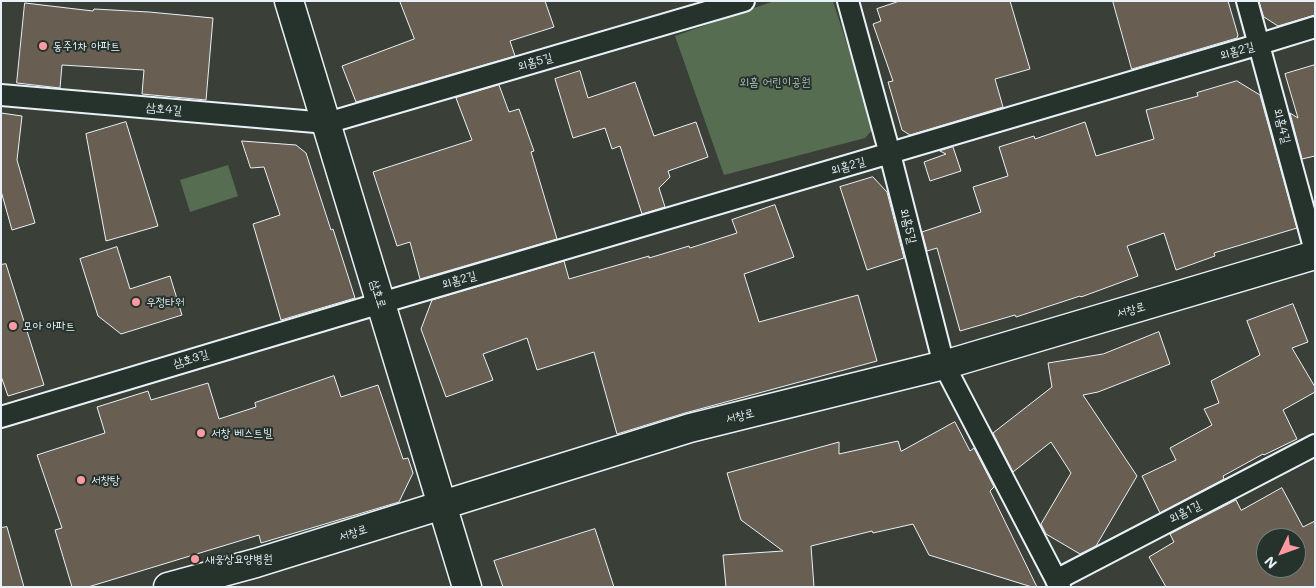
<!DOCTYPE html>
<meta charset="utf-8">
<style>
body{margin:0}
#map{position:relative;width:1316px;height:588px;overflow:hidden;background:#3a4038;font-family:Mali,sans-serif}
canvas{display:block}
.frame{position:absolute;inset:0;border:2px solid #e8f1f8;pointer-events:none}
.north{position:absolute;left:1256px;top:528px;width:50px;height:50px;box-sizing:border-box;background:#26332d;border:1px solid #747f7e;border-radius:50%;rotate:228deg;font-size:14px;font-weight:700;line-height:20px;text-align:center;color:#e8f1f8}
.north::after{content:'';display:block;margin:auto;width:18px;height:22px;background:#ff9aa2;clip-path:polygon(50% 0,100% 100%,50% 72%,0 100%)}
</style>
<div id="map">
<canvas width="1316" height="588"></canvas>
<div class="frame"></div>
<div class="north">N</div>
</div>
<script>
const ctx = document.querySelector('canvas').getContext('2d');
ctx.lineJoin = 'round';
function paint(path, color) { ctx.fillStyle = color; ctx.fill(path, 'evenodd'); }
function stroke(path, color, width, dash) { ctx.strokeStyle = color; ctx.lineWidth = width; ctx.lineCap = dash ? 'butt' : 'round'; ctx.setLineDash(dash || []); ctx.stroke(path); }
function write(font, color, halo, rows, align = 'center') {
  ctx.font = font + ' Mali,"Poor Story",sans-serif'; ctx.lineWidth = 4; ctx.setLineDash([]); ctx.textBaseline = 'middle'; ctx.strokeStyle = halo; ctx.fillStyle = color; for (const [text, x, y, turn = 0] of rows) {
    ctx.save(); ctx.translate(x, y); ctx.rotate((+turn || 0) * Math.PI / 180); ctx.textAlign = isNaN(turn) ? turn : align; if (halo) ctx.strokeText(text, 0, 0); ctx.fillText(text, 0, 0); ctx.restore();
  }
}
paint(new Path2D(`
 M774 1H833L874 128 865 138 724 175 675 36Z
 M228 165 238 196 190 212 180 180Z`), '#566d52');
const building = new Path2D(`
 M400 1H545L554 27 510 41 515 56 356 102 342 66 414 39Z
 M900 1H1010L1030 69 995 79 1003 107 910 135 902 130 888 82 893 81 873 24 881 21 877 9Z
 M1113 1H1228L1238 35 1237 38 1132 69Z
 M1259 1H1315V15L1278 26 1264 17Z
 M25 3 93 11 94 9 149 12 213 18 206 100 142 94 144 70 62 65 60 88 17 83Z
 M1315 65V156L1302 159 1290 113 1298 118 1285 74Z
 M580 71 588 98 635 82 654 136 696 122 708 157 668 171 670 177 659 188 665 207 642 214 620 146 612 149 605 128 573 138 555 79Z
 M1237 81 1260 95 1297 228 1214 253 1215 256 1176 270 1164 233 1127 246 1138 276 1081 297 1080 296 1016 317 1015 315 960 331 937 248 927 251 922 232 981 212 973 187 1008 176 999 147 1034 136 1035 139 1085 122 1096 156 1154 139 1146 110 1198 96 1197 93Z
 M499 85 509 112 519 109 534 151 531 152 557 239 420 279 410 242 397 246 373 172 472 140 456 98Z
 M1 113 22 116 17 160 35 223 12 230 1 191Z
 M126 122 158 226 106 241 86 134Z
 M242 141 296 145 306 153 331 230 333 229 355 298 281 320 253 224 280 215 264 167 251 168Z
 M953 147 961 171 930 181 924 162 946 154 940 151Z
 M873 177 887 192 904 258 867 270 840 187Z
 M775 205 794 257 744 274 759 322 858 295 877 361 685 413 617 434 594 352 537 370 527 338 483 354 493 380 446 397 421 329 432 300 564 261 569 279 649 256V258L689 246 690 248 737 233 732 220Z
 M117 247 130 289 170 276 182 315 121 334 98 316 80 259Z
 M6 264 44 385 8 396 1 376V265Z
 M1293 304 1308 342 1292 348 1315 387V392L1283 410 1297 439 1264 455 1263 454 1223 476 1224 479 1160 513 1142 476 1176 460 1170 448 1212 425 1204 409 1219 403 1211 381 1260 355 1247 321Z
 M1159 332 1170 364 1098 392 1083 395 1137 476 1096 546 1080 554 1046 534 1041 524 1071 473 1051 442 1013 472 993 433 1052 387 1048 363 1103 354Z
 M334 376 341 397 378 385 403 459 408 458 413 473 399 502 261 543 259 535 88 587H72L55 530 62 528 37 455 105 433 97 407 148 391 151 400 208 383 219 419 256 407 255 403Z
 M955 422 970 451 974 448 994 487 990 491 1037 587H1032L929 555 913 524 873 533 872 531 811 546 814 587H726L723 555 783 551 741 520 727 473 839 442V454L898 441 901 451Z
 M1282 488 1303 527 1315 521V587H1166L1149 557 1174 542 1170 534 1236 500 1241 510ZM1266 538H1296V568H1266Z
 M7 527 24 587H1V528Z
 M595 529 614 587H503L494 561Z`);
paint(building, '#685f52');
stroke(building, '#e8f1f8', 1);
const street = new Path2D(`
 M848 1 890 154 944 365 1060 587
 M1247 1 1315 251
 M1 95 327 123 744 1
 M1 417 381 303 1260 44 1315 27
 M1056 580 1315 445`);
const secondary = new Path2D(`
 M289 1 467 587
 M168 587 256 563 690 428 944 365 1315 255`);
stroke(street, '#e8f1f8', 24);
stroke(secondary, '#e8f1f8', 31);
stroke(street, '#26332d', 20);
stroke(secondary, '#26332d', 28);
for (const [x, y, r, color] of [
 [43,46,5,"#ff9aa2"],
 [136,302,5,"#ff9aa2"],
 [13,326,5,"#ff9aa2"],
 [201,433,5,"#ff9aa2"],
 [81,480,5,"#ff9aa2"],
 [195,559,5,"#ff9aa2"]
]) { const dot = new Path2D(); dot.arc(x, y, r, 0, 2 * Math.PI); ctx.fillStyle = color; ctx.fill(dot); stroke(dot, '#26332d', 2); }
write('12px', '#e8f1f8', '#26332d', [
 ["동주1차 아파트",53,46],
 ["우정타워",146,302],
 ["모아 아파트",23,326],
 ["서창 베스트빌",211,433],
 ["서창탕",91,480],
 ["새웅상요양병원",205,559]
], 'left');
write('12px', '#e8f1f8', '#26332d', [
 ["외홈2길",1237,51,-16],
 ["외홈5길",535,62,-16],
 ["삼호4길",164,109,5],
 ["외홈4길",1282,126,75],
 ["외홈2길",848,166,-16],
 ["외홈5길",908,226,76],
 ["외홈2길",459,280,-16],
 ["삼호로",378,294,73],
 ["서창로",1131,310,-16],
 ["삼호3길",191,359,-17],
 ["서창로",740,416,-14],
 ["외홈1길",1185,512,-27],
 ["서창로",353,533,-17]
]);
write('12px', '#aebcb6', '#26332d', [
 ["외홈 어린이공원",775,82]
]);
</script>
